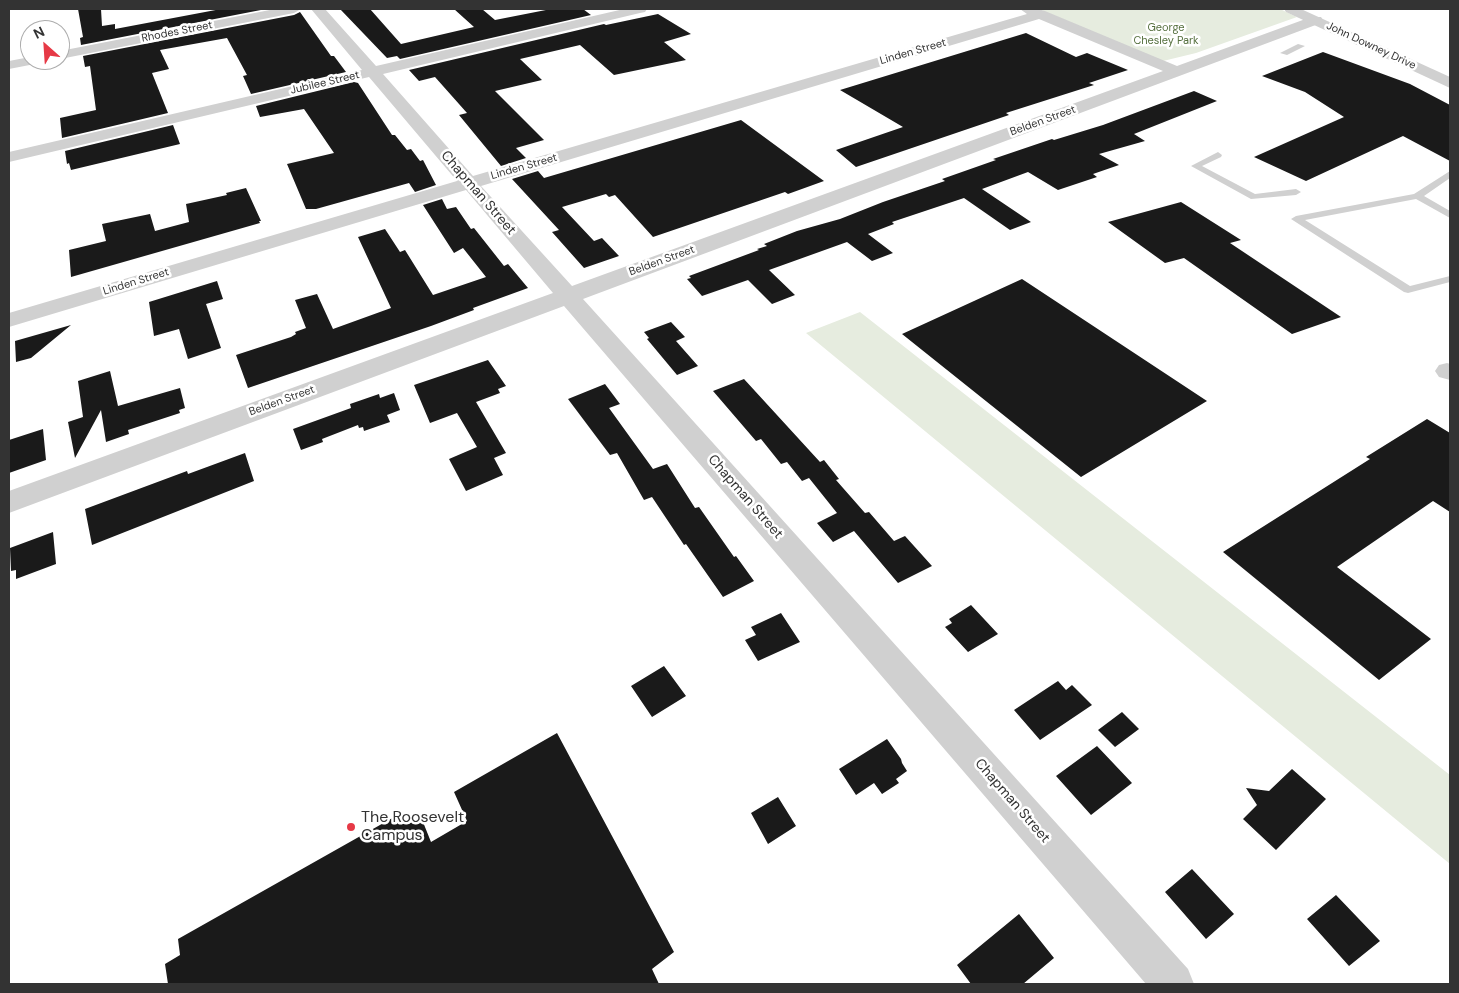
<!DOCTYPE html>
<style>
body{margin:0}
#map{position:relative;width:1459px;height:993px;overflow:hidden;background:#fff;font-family:"DM Sans",sans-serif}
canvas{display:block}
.frame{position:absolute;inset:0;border:10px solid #333;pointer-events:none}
.north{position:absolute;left:20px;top:20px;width:50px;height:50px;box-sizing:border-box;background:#fff;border:1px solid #adadad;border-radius:50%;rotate:334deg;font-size:14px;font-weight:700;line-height:20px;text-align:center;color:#333}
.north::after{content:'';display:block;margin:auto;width:18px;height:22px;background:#e63946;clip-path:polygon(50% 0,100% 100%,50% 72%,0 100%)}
</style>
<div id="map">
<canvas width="1459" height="993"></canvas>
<div class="frame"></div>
<div class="north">N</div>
</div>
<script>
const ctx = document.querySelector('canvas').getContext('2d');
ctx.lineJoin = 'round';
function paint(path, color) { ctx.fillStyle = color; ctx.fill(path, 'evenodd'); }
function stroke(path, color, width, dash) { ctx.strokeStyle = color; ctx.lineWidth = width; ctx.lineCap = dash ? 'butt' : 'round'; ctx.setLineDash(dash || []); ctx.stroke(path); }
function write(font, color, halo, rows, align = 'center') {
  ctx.font = font + ' "DM Sans",sans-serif'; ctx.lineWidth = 5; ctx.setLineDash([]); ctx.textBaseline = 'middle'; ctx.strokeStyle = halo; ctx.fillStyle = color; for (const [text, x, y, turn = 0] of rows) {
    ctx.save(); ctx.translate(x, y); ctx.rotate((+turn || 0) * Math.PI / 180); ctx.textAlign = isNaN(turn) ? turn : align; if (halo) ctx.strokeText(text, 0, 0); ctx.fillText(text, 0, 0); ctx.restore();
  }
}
paint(new Path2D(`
 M1039 9H1280L1297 17 1196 53 1163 61Z
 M860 312 1450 775V864L806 333Z`), '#e6ecdf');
paint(new Path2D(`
 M78 9H101L102 26 115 24V29L221 9H266L81 45 80 38 83 37Z
 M340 9H370L401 44 474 27 454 9H482L495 20 551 9H583L591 15 400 59 397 56 387 58Z
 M300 12 331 56H334L346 72 251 94 243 76 247 75 227 38 160 50 169 69 152 73 168 113 62 138 60 118 96 110 90 66 85 67 83 56 294 15Z
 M658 14 691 34 664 42 686 60 614 75 580 45 520 59 542 80 495 91 544 140 516 148 526 158 501 166 459 115 467 113 435 77 419 81 409 70 604 24 606 25Z
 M1026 33 1076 57 1087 53 1128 70 1089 83 1094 85 1006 113 1009 115 856 167 836 150 903 127 840 90Z
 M1323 52 1410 84 1450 105V161L1403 136 1306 181 1254 157 1344 117 1305 92 1262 76Z
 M354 82 358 83 392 135H395L407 150 411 149 420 161 423 160 436 185 415 192 409 183 316 209H306L287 164 334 153 304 109 260 117 256 106Z
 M1194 91 1217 101 1134 134 1145 141 1099 154 1119 165 1093 174 1097 177 1058 190 1028 172 982 189 1031 222 1010 230 964 198 892 222 894 224 868 234 893 253 872 261 847 242 769 270 795 295 772 304 748 280 702 296 687 279 691 278 689 276 759 250 757 249 767 246 764 244 797 231 840 219 883 202 945 181 942 179 996 160 993 159 1052 139 1054 140 1103 125Z
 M741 120 824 181 788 194 785 192 653 237 615 195 609 197 606 194 562 207 594 241 602 238 619 256 584 268 552 232 559 230 512 179 538 171 544 178Z
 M173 125 180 144 71 170 69 163 67 164 65 151Z
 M246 188 261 221H259L260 223 71 277 69 250 106 241 102 224 150 214 155 231 189 222 186 204 227 195 226 193Z
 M442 199 447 209 456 207 471 229 474 228 504 266 508 264 528 288 473 308 474 310 431 326 248 388 236 355 291 337 296 334 295 332 306 328 295 300 317 294 333 329 391 308 358 237 385 229 400 252 405 250 433 295 486 277 463 248 454 253 423 205Z
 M1181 202 1241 240 1230 243 1341 317 1292 334 1184 258 1165 263 1108 222Z
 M1022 279 1207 401 1081 477 902 334Z
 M217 281 223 299 206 304 221 348 188 359 179 329 154 336 149 302Z
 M671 322 685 337 676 341 698 366 677 375 647 339 649 338 644 332Z
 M71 325 31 358 16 362 15 341Z
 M488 360 506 386 498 389 500 393 476 402 506 453 494 458 503 475 466 491 449 459 477 447 457 413 430 423 414 385Z
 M110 371 118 406 180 388 185 408 179 410 180 413 128 430 129 434 106 442 101 410 75 458 68 422 83 417 78 381Z
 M744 379 820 462 824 460 839 479 836 480 865 513 869 512 894 541 905 536 932 566 898 583 854 531 833 542 817 523 837 513 809 478 802 481 787 462 781 464 761 439 756 441 713 391Z
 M605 384 620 404 609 408 653 469 667 464 695 508 699 507 734 557 736 556 754 581 723 597 686 544 684 545 652 497 644 500 617 453 610 455 568 399Z
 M394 393 400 410 387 415 390 422 364 431 363 427 359 428 358 425 322 439 323 442 301 450 293 429 351 408 350 404 379 394 380 398Z
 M1427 419 1450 433V512L1433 501 1337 567 1431 639 1379 680 1223 552 1370 459 1366 457Z
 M43 429 46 460 9 473V440Z
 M245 453 254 481 92 545 85 509 187 471 188 474Z
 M53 532 56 564 16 579V570L11 571 10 548Z
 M971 605 998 634 968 652 945 627 952 623 949 619Z
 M781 613 800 642 758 661 745 640 756 635 751 627Z
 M664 666 686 696 652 717 631 686Z
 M1058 681 1066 690 1072 685 1092 705 1040 740 1014 710Z
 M1122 712 1139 729 1115 747 1098 730Z
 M557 733 674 952 652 969 659 984H168L165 964 180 955 178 939 403 812 408 824 421 817 431 842 467 821 454 792Z
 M887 739 901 759 902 763 907 771 896 779 899 783 882 794 874 783 856 795 839 769Z
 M1097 746 1132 783 1091 815 1056 776Z
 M1292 769 1326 799 1276 850 1243 819 1257 805 1246 788 1269 791Z
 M778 797 796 826 768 844 751 813Z
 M1192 869 1234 914 1206 939 1165 892Z
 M1336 895 1380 941 1349 966 1307 919Z
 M1019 914 1054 958 1023 984H971L957 965Z`), '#1a1a1a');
paint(new Path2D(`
 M1298 44 1305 46 1287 55 1280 53Z
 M1218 152 1222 155 1221 157 1202 166 1255 194 1296 189 1301 192 1296 195 1251 199 1191 166Z
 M1450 171V178L1424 196 1450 211V218L1416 199 1305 220 1410 286 1450 276V282L1408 293 1404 292 1291 219 1296 216 1414 194Z`), '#d0d0d0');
paint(new Path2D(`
 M275 9H301L294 13 60 59V51Z
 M311 9H325L376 66 624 9H647L645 12 640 13 383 74 473 176 1027 14 1020 9H1038L1045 11 1177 66 1311 17H1321L1323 20 1321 23 583 299 1188 969 1194 984H1146L564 306 9 513V491L553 293 466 190 9 327V313L457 181 369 77 9 162V152L362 70ZM1039 19 1163 71 572 286 481 186Z
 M30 57V60H42L40 63 9 69V61Z
 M1447 363 1450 364V380L1439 377 1435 371 1439 365Z`), '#d0d0d0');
paint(new Path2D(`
 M1284 9H1301L1450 77V88L1286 12Z`), '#d0d0d0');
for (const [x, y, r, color] of [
 [351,827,5,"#e63946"]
]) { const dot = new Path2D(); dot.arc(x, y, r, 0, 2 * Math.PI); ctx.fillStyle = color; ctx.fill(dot); stroke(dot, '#fff', 2); }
write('11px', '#56703f', '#fff', [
 ["George",1166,28],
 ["Chesley Park",1166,41]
]);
write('11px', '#333', '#fff', [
 ["Rhodes Street",177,32,-11],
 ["John Downey Drive",1371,46,25],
 ["Linden Street",913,52,-16],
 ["Jubilee Street",325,83,-13],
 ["Belden Street",1043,121,-20],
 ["Linden Street",524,167,-16],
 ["Belden Street",662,261,-20],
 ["Linden Street",136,282,-17],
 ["Belden Street",282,401,-20]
]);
write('14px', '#333', '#fff', [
 ["Chapman Street",478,193,49],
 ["Chapman Street",745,497,49],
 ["Chapman Street",1012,801,49]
]);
write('16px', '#333', '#fff', [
 ["The Roosevelt",361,818],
 ["Campus",361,836]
], 'left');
</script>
